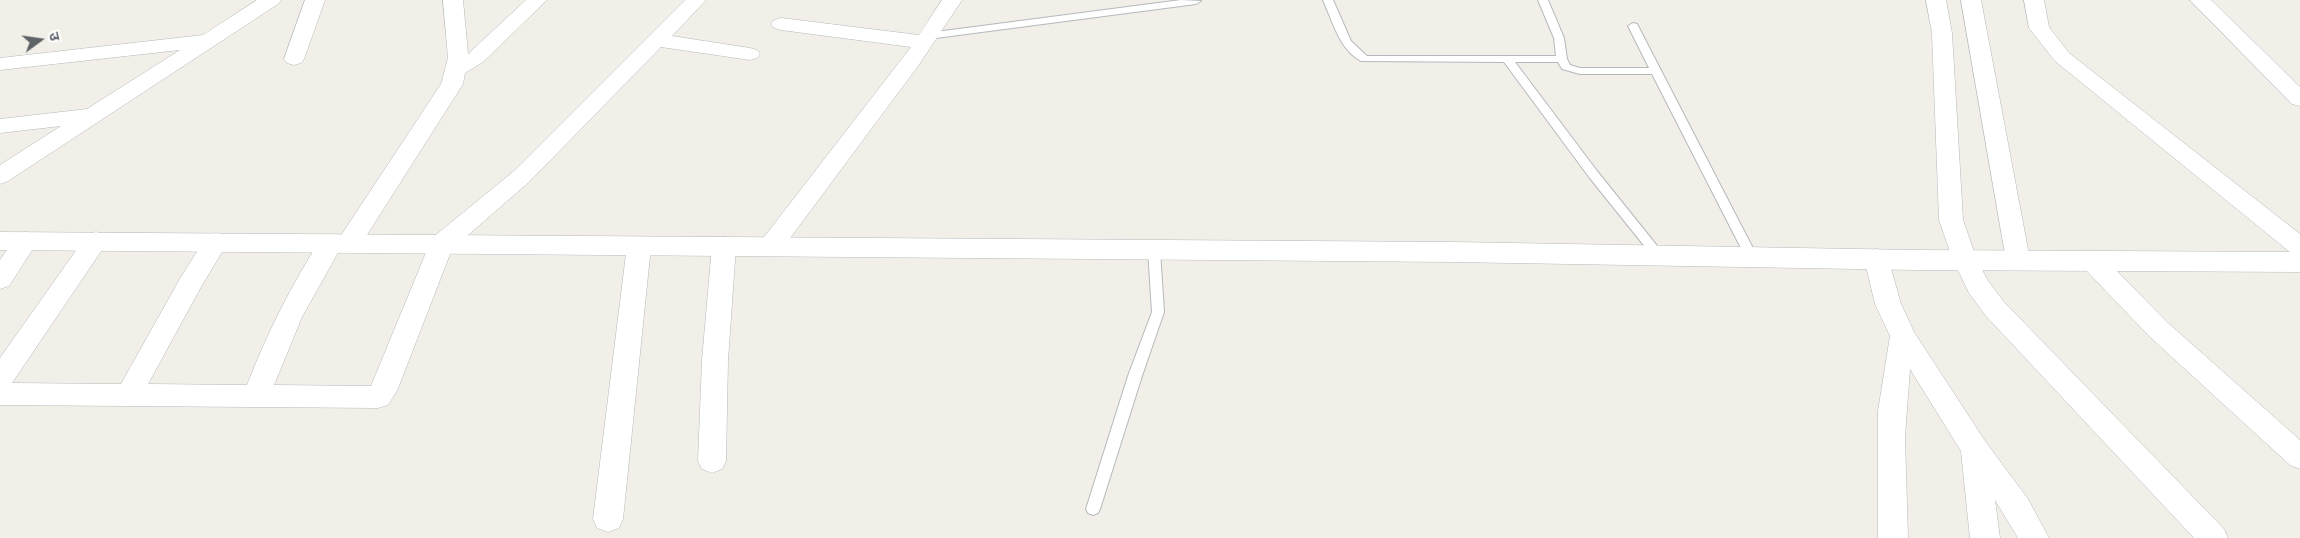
<!DOCTYPE html>
<meta charset="utf-8">
<style>
body{margin:0}
#map{position:relative;width:2300px;height:538px;overflow:hidden;background:#f1efe8;font-family:Barlow,"Noto Sans Devanagari",sans-serif}
canvas{display:block}
.north{position:absolute;left:15px;top:15px;width:50px;height:50px;-webkit-text-stroke:4px #fff;paint-order:stroke;rotate:76deg;font-size:14px;font-weight:700;line-height:20px;text-align:center;color:#5f6368}
.north::after{content:'';display:block;margin:auto;width:18px;height:22px;background:#5f6368;clip-path:polygon(50% 0,100% 100%,50% 72%,0 100%)}
</style>
<div id="map">
<canvas width="2300" height="538"></canvas>
<div class="north">उ</div>
</div>
<script>
const ctx = document.querySelector('canvas').getContext('2d');
ctx.lineJoin = 'round';
function stroke(path, color, width, dash) { ctx.strokeStyle = color; ctx.lineWidth = width; ctx.lineCap = dash ? 'butt' : 'round'; ctx.setLineDash(dash || []); ctx.stroke(path); }
function paint(path, color) { ctx.fillStyle = color; ctx.fill(path, 'evenodd'); }
const service = new Path2D(`
 M1181 0 1201 1 1196 4 928 39 923 36 928 33Z
 M1323 0H1333L1351 41 1367 56H1556L1554 38 1538 0H1548L1564 38 1567 59 1570 65 1580 68H1649L1628 26 1633 23 1637 24 1757 256 1755 259H1747L1745 256 1652 74H1580L1562 69 1558 62H1515L1597 171 1662 252 1664 255 1662 258H1654L1589 177 1504 62 1361 61C1339 49 1333 22 1323 0Z
 M1154 246 1160 250 1164 312 1142 376 1100 509 1098 513 1093 515 1088 513 1086 509 1128 376 1152 312 1148 250Z`);
const minor = new Path2D(`
 M257 0H281L278 4 8 181 0 184V165L61 126 0 133V119L87 109 180 50 0 70V58L203 35Z
 M305 0H325L304 59 301 63 294 65 287 63 284 59Z
 M443 0H463L468 54 526 0H547L483 62 465 73 463 84 358 249 349 252 340 249 302 317 274 385 371 386 432 238 514 171 685 0H706L672 36 750 48 757 50 760 54 757 58 750 60 661 47 530 181 452 249 397 391 388 405 378 408 0 405V358L87 235 96 232 105 235 108 241 12 383 121 384 181 277 207 236 216 233 225 236 228 242 201 287 148 384 247 385C267 333 292 284 322 237L331 234 340 237 441 84 448 58Z
 M942 0H962L918 66 779 253 770 256 761 253 758 247 761 241 911 47 781 30 774 28 771 24 774 20 781 18 919 35Z
 M1926 0H1946L1952 33 1963 220 1977 260 1988 281 2004 302 2224 529 2228 538H2194L1986 316 1969 293 1953 260 1939 220 1932 33Z
 M1961 0H1981L2030 260 2027 266 2018 269 2009 266 2006 260Z
 M2024 0H2044L2049 27 2069 53 2300 234V256L2291 253 2055 61 2029 28Z
 M2190 0H2211L2300 87V106L2292 104Z
 M26 232 35 235 38 241 9 286 0 289V260L17 235Z
 M639 237 648 240 651 246 623 519 619 528 608 532 597 528 593 519 627 246 630 240Z
 M724 237 733 240 736 246 728 360 726 461 722 469 712 473 702 469 698 461 702 360 712 246 715 240Z
 M1876 249 1885 252 1888 258 1901 304 1914 332 1985 441 2028 499 2049 538H2018L1995 500 2000 538H1970L1961 451 1910 369 1905 437 1908 538H1878V411L1890 336 1875 304 1864 258 1867 252Z
 M2092 252 2101 255 2168 323 2300 440V469L2290 465 2150 337 2083 267 2080 261 2083 255Z`);
const tertiary = new Path2D(`
 M0 232 1453 242 1915 250 2300 252V272L1915 270 1453 262 0 250Z`);
stroke(service, '#b5b8bc', 2);
stroke(minor, '#b5b8bc', 1);
stroke(tertiary, '#b5b8bc', 1);
paint(service, '#fff');
paint(minor, '#fff');
paint(tertiary, '#fff');
</script>
